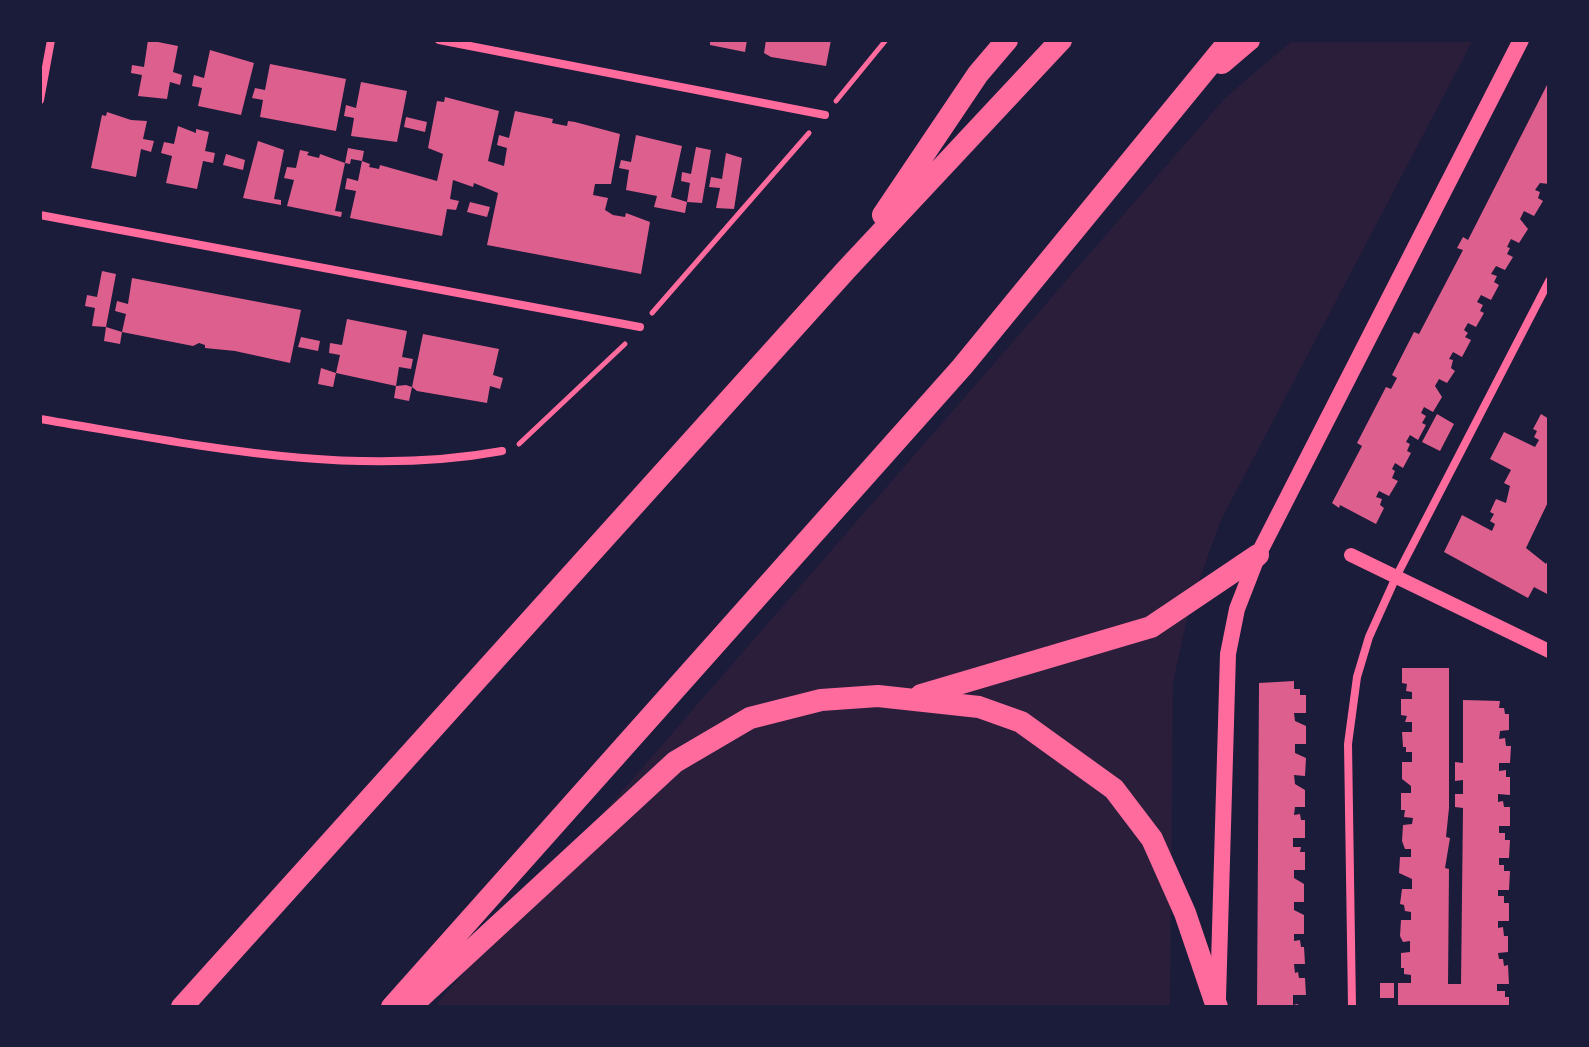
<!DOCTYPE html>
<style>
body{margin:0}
#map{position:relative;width:1589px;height:1047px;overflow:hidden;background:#1b1b3a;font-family:"Archivo Narrow",sans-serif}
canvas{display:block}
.frame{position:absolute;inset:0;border:42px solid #1b1b3a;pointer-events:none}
</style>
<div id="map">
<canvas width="1589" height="1047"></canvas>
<div class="frame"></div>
</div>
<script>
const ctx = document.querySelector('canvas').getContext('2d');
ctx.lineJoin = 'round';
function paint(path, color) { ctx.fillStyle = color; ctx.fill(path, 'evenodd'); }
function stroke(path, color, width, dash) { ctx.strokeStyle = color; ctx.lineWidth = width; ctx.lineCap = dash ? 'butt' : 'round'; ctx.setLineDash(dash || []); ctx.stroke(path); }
paint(new Path2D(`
 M1293 40H1473L1220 522 1189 610 1173 683 1170 1007H434L1225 98Z`), '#2a1e3b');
paint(new Path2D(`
 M148 40 178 46 173 72 182 75 180 85 170 82 167 99 138 96 142 75 131 73 132 65 144 67Z
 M710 40H747L745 52 710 45Z
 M766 40H831L826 66 771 57 764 53Z
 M210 50 254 63 241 115 198 106 202 88 192 86 194 75 204 78Z
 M270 64 346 79 336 131 260 117 263 100 252 98 255 88 265 90Z
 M1549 81V184L1540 183 1535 190 1540 192 1538 198 1543 201 1534 216 1524 211 1520 219 1528 229 1519 243 1511 239 1507 247 1510 248 1507 254 1513 257 1505 270 1496 266 1491 274 1497 276 1494 282 1499 285 1491 300 1481 295 1477 302 1483 305 1480 311 1484 313 1476 327 1468 323 1464 330 1468 333 1465 337 1471 340 1462 357 1453 352 1449 359 1453 360 1451 368 1455 371 1447 383 1439 379 1435 386 1442 397 1433 412 1424 407 1421 413 1426 416 1422 423 1426 425 1418 440 1410 435 1406 442 1410 444 1407 451 1411 453 1403 468 1395 463 1392 469 1395 471 1392 478 1398 481 1389 496 1379 491 1376 497 1382 499 1380 505 1384 508 1376 524 1340 505 1339 508 1332 503 1362 446 1357 443 1386 387 1391 389 1397 378 1392 375 1414 332 1419 334 1463 250 1457 248 1463 237 1468 240Z
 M361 82 407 91 397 142 351 136 354 118 344 116 346 105 356 108Z
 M445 97 499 111 488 161 504 166 507 148 497 145 499 135 509 138 515 111 553 119 552 123 567 126 568 121 575 122 620 134 611 184H595L593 195 608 198 605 210 613 215 625 217 626 213 650 222 641 274 487 245 498 193 474 183 473 187 453 180 450 199 459 201 456 210 447 209 442 236 350 218 356 191 345 189 347 178 358 181 362 161 370 164 369 167 379 169 380 165 437 181 443 154 428 148 437 101 444 102Z
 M107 112 131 120 147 121 143 139 154 141 151 152 141 149 136 177 91 168 102 115 106 116Z
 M406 117 427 122 425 132 404 127Z
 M178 126 196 133V129L209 132 205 151 215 153 213 163 203 161 197 189 166 183 172 156 161 153 164 142 174 144Z
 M636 135 682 146 671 197 687 202 685 213 654 207 657 196 626 190 629 170 619 168 621 160 631 162Z
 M258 141 284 150 274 199 281 200V205L243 198Z
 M696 147 711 150 702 203 687 202 690 183 681 181 682 172 691 174Z
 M348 148 364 151 362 161 351 159 350 164 345 163Z
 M300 150 309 152 307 155 319 158 320 154 345 163 335 211 342 212 341 217 287 206 294 180 284 178 287 167 296 168Z
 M726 153 742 158 734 209 716 208 720 188 709 187 711 177 722 179Z
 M226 154 245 160 243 170 223 165Z
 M470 202 490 207 487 217 467 212Z
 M102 271 116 274 106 327 122 332 120 344 104 341 106 327 92 326 95 308 85 306 87 295 97 297Z
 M132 278 301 310 290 363 235 351 205 348V345L199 343 193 346 122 332 126 314 115 311 117 301 128 304Z
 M347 319 407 331 402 357 413 359 411 369 399 367 396 386 336 373 340 355 329 353 330 343 342 345Z
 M423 334 499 349 493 375 503 378 500 389 490 386 487 403 417 391 412 387Z
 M301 337 320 341 318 351 298 347Z
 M321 368 336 373 333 387 318 384Z
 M406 385 412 387 409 401 394 398 396 386Z
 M1437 414 1454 424 1440 451 1422 442Z
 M1541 414 1549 419V500L1526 548 1546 564 1549 558V595L1534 587 1528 598 1444 552 1462 515 1492 531 1495 524 1490 521 1494 514 1490 512 1496 499 1506 503 1510 486 1504 483 1511 470 1490 459 1504 432 1535 447 1539 440 1534 437 1537 431 1533 429Z
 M1402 668H1449V808L1446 837 1450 838 1445 868 1449 869 1448 984H1461L1463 808 1455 807V794H1463V780L1455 781V762L1463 763V700L1500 701 1499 708H1504L1505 714H1509V730L1500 731 1499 739 1505 738 1506 746H1511L1510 763H1499V771L1506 770V777H1510V795L1498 794V802L1503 801 1504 807H1510V826H1499V833H1505V840H1510L1509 858H1499V865H1504V871H1510L1509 890H1498V896H1504V903H1509V921H1498V928L1503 927 1504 936H1508V952L1498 953 1499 959H1503L1504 966 1508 965 1509 984H1497V991H1505V997H1509V1007H1398V983H1411V975L1404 974V968H1401V953L1410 952V941L1403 942 1400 936 1401 920H1411V912L1405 911 1404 905 1400 904 1402 889H1412V879L1399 873 1400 857H1411V849H1405L1402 841 1403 825 1412 824 1413 818 1404 817 1405 810H1401V793H1411V786L1402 779V762H1412V752H1406V747H1403L1402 732H1412V722H1405L1407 716 1401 715V699H1412V692L1406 691 1407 684 1402 683Z
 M1294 681V689H1300V695H1306V713H1294L1295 721 1306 726V744H1295V753L1306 758 1305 776 1294 775 1295 784 1305 790V807H1295L1294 815 1300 814 1301 820H1305V838H1293V847H1301L1300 852H1305V870H1294V878L1304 884V902H1294V910L1304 915V934H1294V941L1300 940 1301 947H1304L1305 964H1294L1295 973 1298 972 1299 978H1305L1306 995H1293V1005L1298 1004 1299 1007H1257L1259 683Z
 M1380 983H1394V998H1380Z`), '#dd5f8e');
stroke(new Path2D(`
 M836 101 886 40
 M652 313 809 133
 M519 444 625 344`), '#ff6b9d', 5);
stroke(new Path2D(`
 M439 40 825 115
 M40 100 51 40
 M40 215 640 327
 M40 419C192 444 349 479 502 451
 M1352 1007 1348 744 1357 677 1369 637 1396 577 1549 281`), '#ff6b9d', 8);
stroke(new Path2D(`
 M1351 555 1549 651`), '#ff6b9d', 14);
stroke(new Path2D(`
 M1218 998 1228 654 1237 609 1258 555 1521 40`), '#ff6b9d', 16);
stroke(new Path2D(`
 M1222 63 1249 40
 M883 215 978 74 1007 40
 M921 695 1151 627 1258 555
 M182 1007 846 270 1061 40
 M392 1007 962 367 1230 40
 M410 1007 675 762 750 718 821 700 878 696 979 707 1021 722 1114 789 1152 839 1185 913 1217 1007`), '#ff6b9d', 22);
</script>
